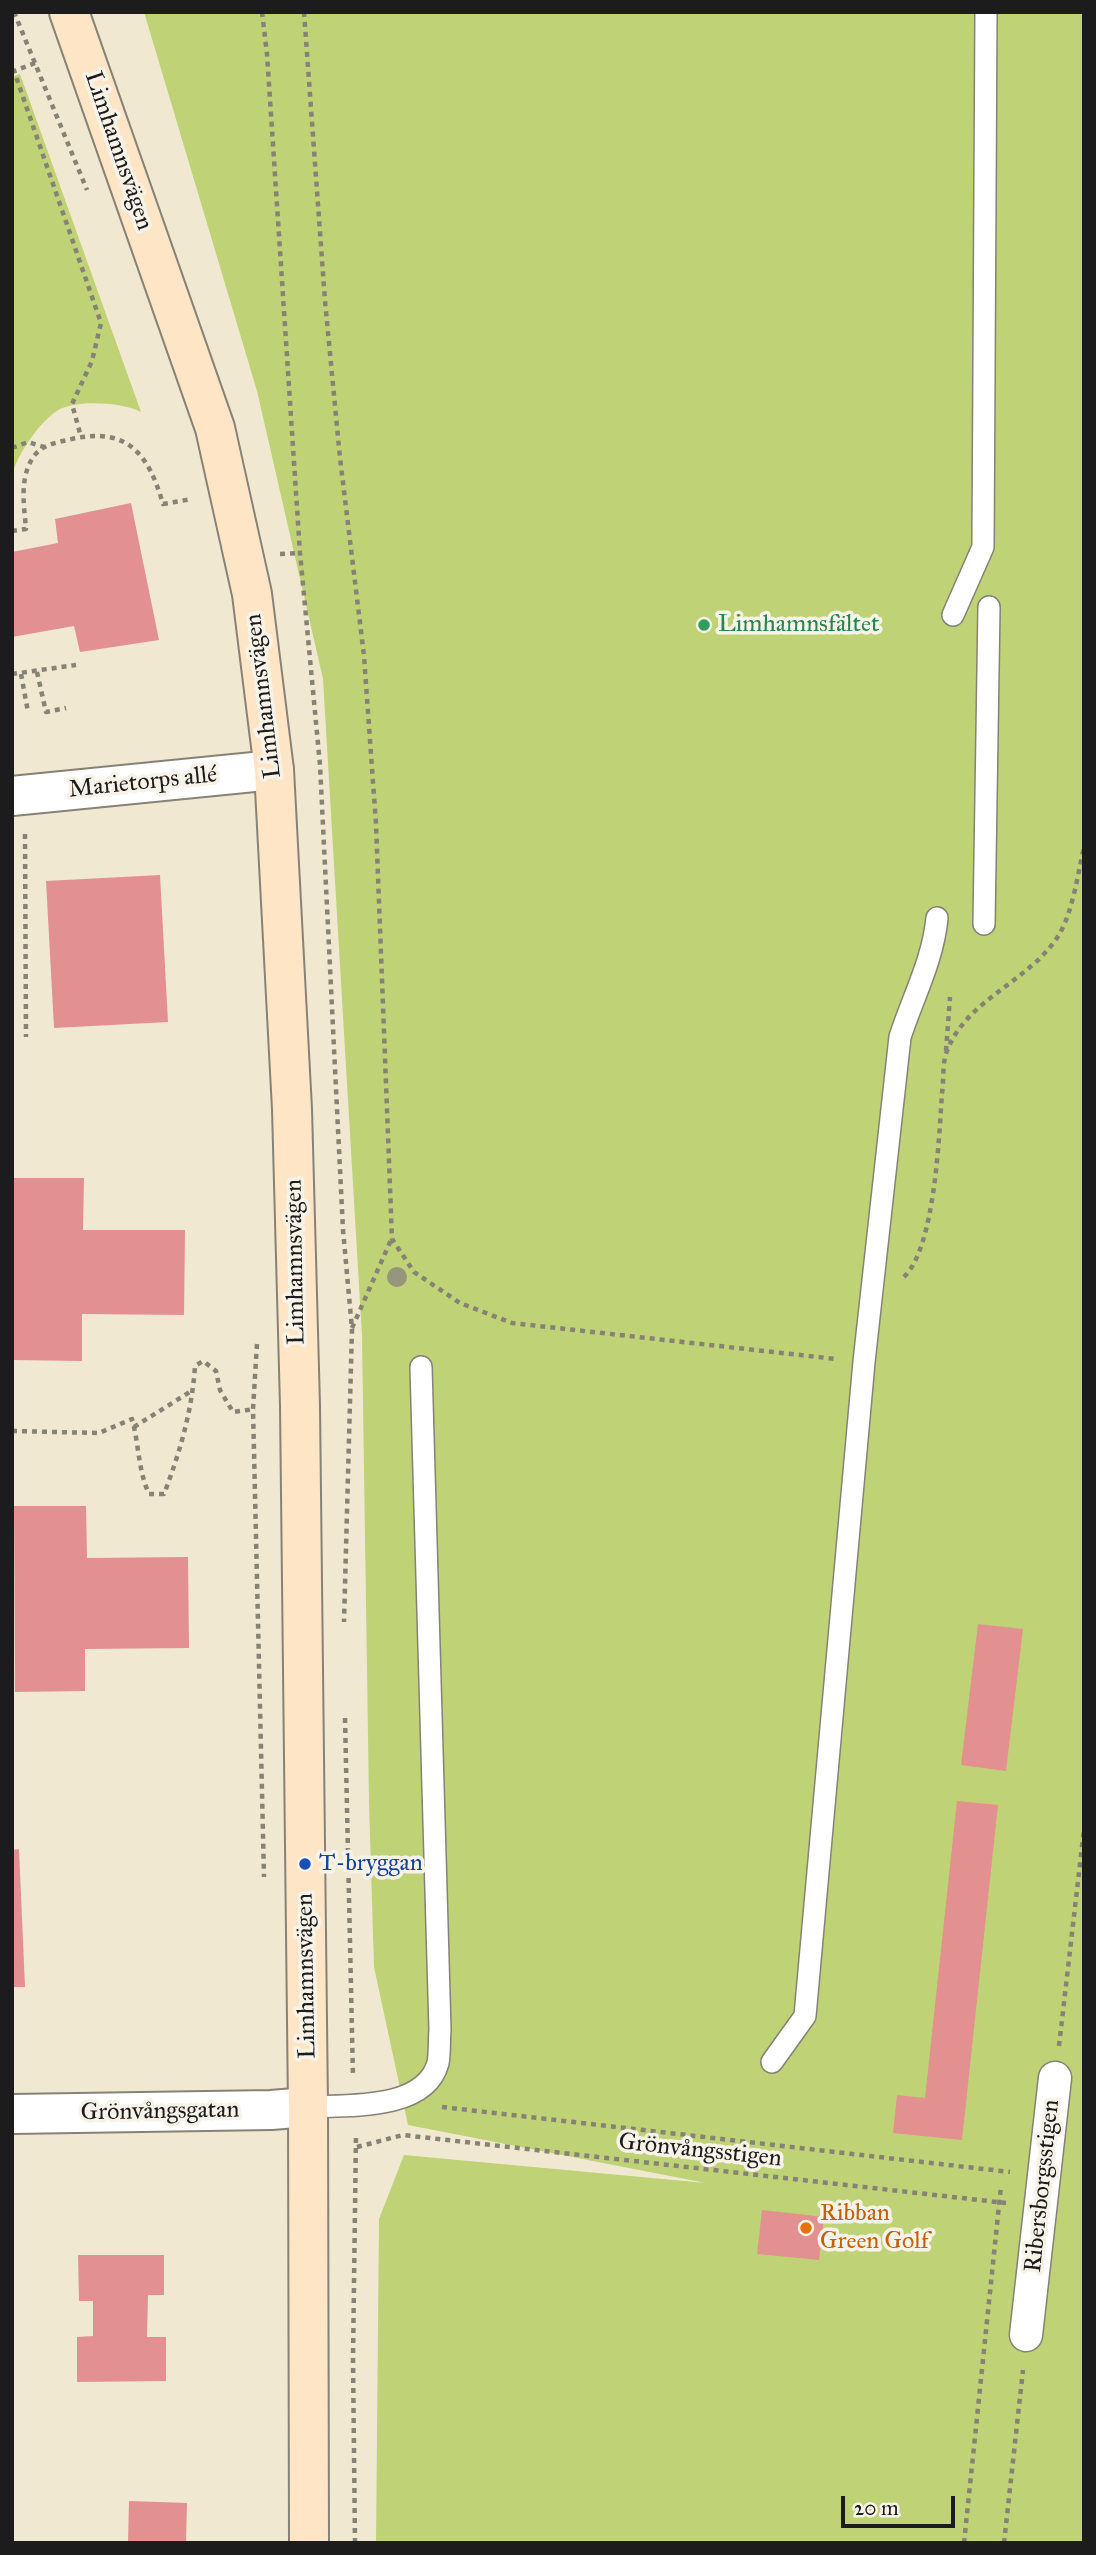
<!DOCTYPE html>
<meta charset="utf-8">
<style>
body{margin:0}
#map{position:relative;width:1096px;height:2555px;overflow:hidden;background:#f1e8d1;font-family:"IM FELL Great Primer",serif}
canvas{display:block}
.frame{position:absolute;inset:0;border:14px solid #1c1c1c;pointer-events:none}
.scale{position:absolute;left:841px;top:2496px;width:114px;height:32px;box-sizing:border-box;border:4px solid #1c1c1c;border-top:0;padding-left:9px;font-size:21px;line-height:24px;white-space:nowrap;color:#1c1c1c;-webkit-text-stroke:5px #f7f3e8;paint-order:stroke}
</style>
<div id="map">
<canvas width="1096" height="2555"></canvas>
<div class="frame"></div>
<div class="scale">20 m</div>
</div>
<script>
const ctx = document.querySelector('canvas').getContext('2d');
ctx.lineJoin = 'round';
function paint(path, color) { ctx.fillStyle = color; ctx.fill(path, 'evenodd'); }
function stroke(path, color, width, dash) { ctx.strokeStyle = color; ctx.lineWidth = width; ctx.lineCap = dash ? 'butt' : 'round'; ctx.setLineDash(dash || []); ctx.stroke(path); }
function write(font, color, halo, rows, align = 'center') {
  ctx.font = font + ' "IM FELL Great Primer",serif'; ctx.lineWidth = 7; ctx.setLineDash([]); ctx.textBaseline = 'middle'; ctx.strokeStyle = halo; ctx.fillStyle = color; for (const [text, x, y, turn = 0] of rows) {
    ctx.save(); ctx.translate(x, y); ctx.rotate((+turn || 0) * Math.PI / 180); ctx.textAlign = isNaN(turn) ? turn : align; if (halo) ctx.strokeText(text, 0, 0); ctx.fillText(text, 0, 0); ctx.restore();
  }
}
paint(new Path2D(`
 M144 12H1084V2543H376L379 2219 404 2155 706 2183 408 2125 374 1967 369 1803 362 1336 323 679 257 391Z
 M20 74 141 412C122 402 79 400 60 409 41 419 16 456 12 476V77Z`), '#bfd275');
paint(new Path2D(`
 M131 503 159 640 80 652 74 626 12 637V552L58 543 55 519Z
 M160 875 168 1022 54 1028 46 881Z
 M13 1178H84L83 1230H185L184 1315 82 1314V1361L12 1360Z
 M14 1506H86L87 1558 188 1557 189 1648 85 1649V1691L15 1692Z
 M978 1624 1023 1629 1006 1771 961 1765Z
 M957 1801 998 1805 962 2140 893 2133 897 2095 925 2098Z
 M19 1849 25 1987H12V1850Z
 M762 2210 824 2217 819 2260 757 2254Z
 M78 2255H164V2295H148L147 2337H166V2381L77 2382V2337L93 2336V2301H79Z
 M129 2501 187 2503 186 2543H128Z`), '#e29190');
const service = new Path2D(`
 M953 615 983 547 986 12
 M984 924 989 607
 M772 2062 805 2016 864 1362 900 1037C913 997 933 960 937 918
 M308 2107C347 2105 425 2111 438 2063 440 2053 439 2040 440 2030L421 1367`);
const pedestrian = new Path2D(`
 M1026 2335 1055 2078`);
const minor = new Path2D(`
 M12 796 274 770
 M12 2114 271 2110 308 2107`);
const secondary = new Path2D(`
 M69 12 215 428 252 594 274 770 292 1109 300 1406 308 2107 309 2543`);
stroke(service, '#868276', 24);
stroke(pedestrian, '#868276', 35);
stroke(minor, '#868276', 42);
stroke(secondary, '#868276', 42);
stroke(new Path2D(`
 M14 12 87 190
 M262 12 267 54 300 553 320 765 343 1230 352 1329 344 1622
 M304 12 325 301 340 458 364 656 376 824 392 1239 414 1272 460 1303 512 1323 836 1359
 M35 63 14 71 101 323 92 361 72 404 81 437
 M12 448 28 442 44 447
 M12 531 26 529C24 505 19 477 34 456 43 444 59 442 72 439 129 426 149 456 163 504L192 499
 M280 554 300 553
 M37 672 46 712 66 708
 M12 674 76 665
 M21 674 28 712
 M25 834 26 1037
 M946 1051 950 997
 M904 1277C935 1247 939 1137 942 1093 944 1080 942 1063 947 1051 967 998 1032 981 1060 933 1073 910 1078 873 1084 847
 M352 1328 391 1240
 M257 1344 253 1409 264 1877
 M134 1427 193 1390
 M12 1431 99 1433 132 1419C139 1444 138 1470 149 1494H164C180 1452 192 1411 195 1366L203 1361 216 1371 220 1390 233 1412 255 1409
 M345 1718 353 2077
 M1059 2046 1084 1829
 M442 2107 1010 2172
 M357 2147 403 2135 1006 2203
 M355 2543 353 2359 356 2134
 M964 2543 1001 2186
 M1004 2543 1023 2370`), '#868276', 4.5, [5, 5]);
stroke(service, '#fff', 21);
stroke(pedestrian, '#fff', 32);
stroke(minor, '#fff', 38);
stroke(secondary, '#fde5c5', 38);
ctx.fillStyle = '#97967c';
for (const [x, y] of [
 [397,1277]
]) { ctx.beginPath(); ctx.arc(x, y, 10, 0, 2 * Math.PI); ctx.fill(); }
for (const [x, y, r, color] of [
 [704,625,7,"#2e9e5b"],
 [305,1864,7,"#1a4fb4"],
 [806,2228,7,"#e8710a"]
]) { const dot = new Path2D(); dot.arc(x, y, r, 0, 2 * Math.PI); ctx.fillStyle = color; ctx.fill(dot); stroke(dot, '#f7f3e8', 2.5); }
write('24px', '#1c1c1c', '#f7f3e8', [
 ["Limhamnsvägen",118,151,71],
 ["Limhamnsvägen",264,696,-97],
 ["Marietorps allé",143,783,-6],
 ["Limhamnsvägen",296,1262,-91],
 ["Limhamnsvägen",307,1976,-91],
 ["Grönvångsgatan",160,2112,-1],
 ["Grönvångsstigen",700,2151,6],
 ["Ribersborgsstigen",1043,2186,-84]
]);
write('24px', '#27864d', '#f7f3e8', [
 ["Limhamnsfältet",718,625]
], 'left');
write('24px', '#164399', '#f7f3e8', [
 ["T-bryggan",319,1864]
], 'left');
write('24px', '#c56008', '#f7f3e8', [
 ["Ribban",820,2214],
 ["Green Golf",820,2242]
], 'left');
</script>
